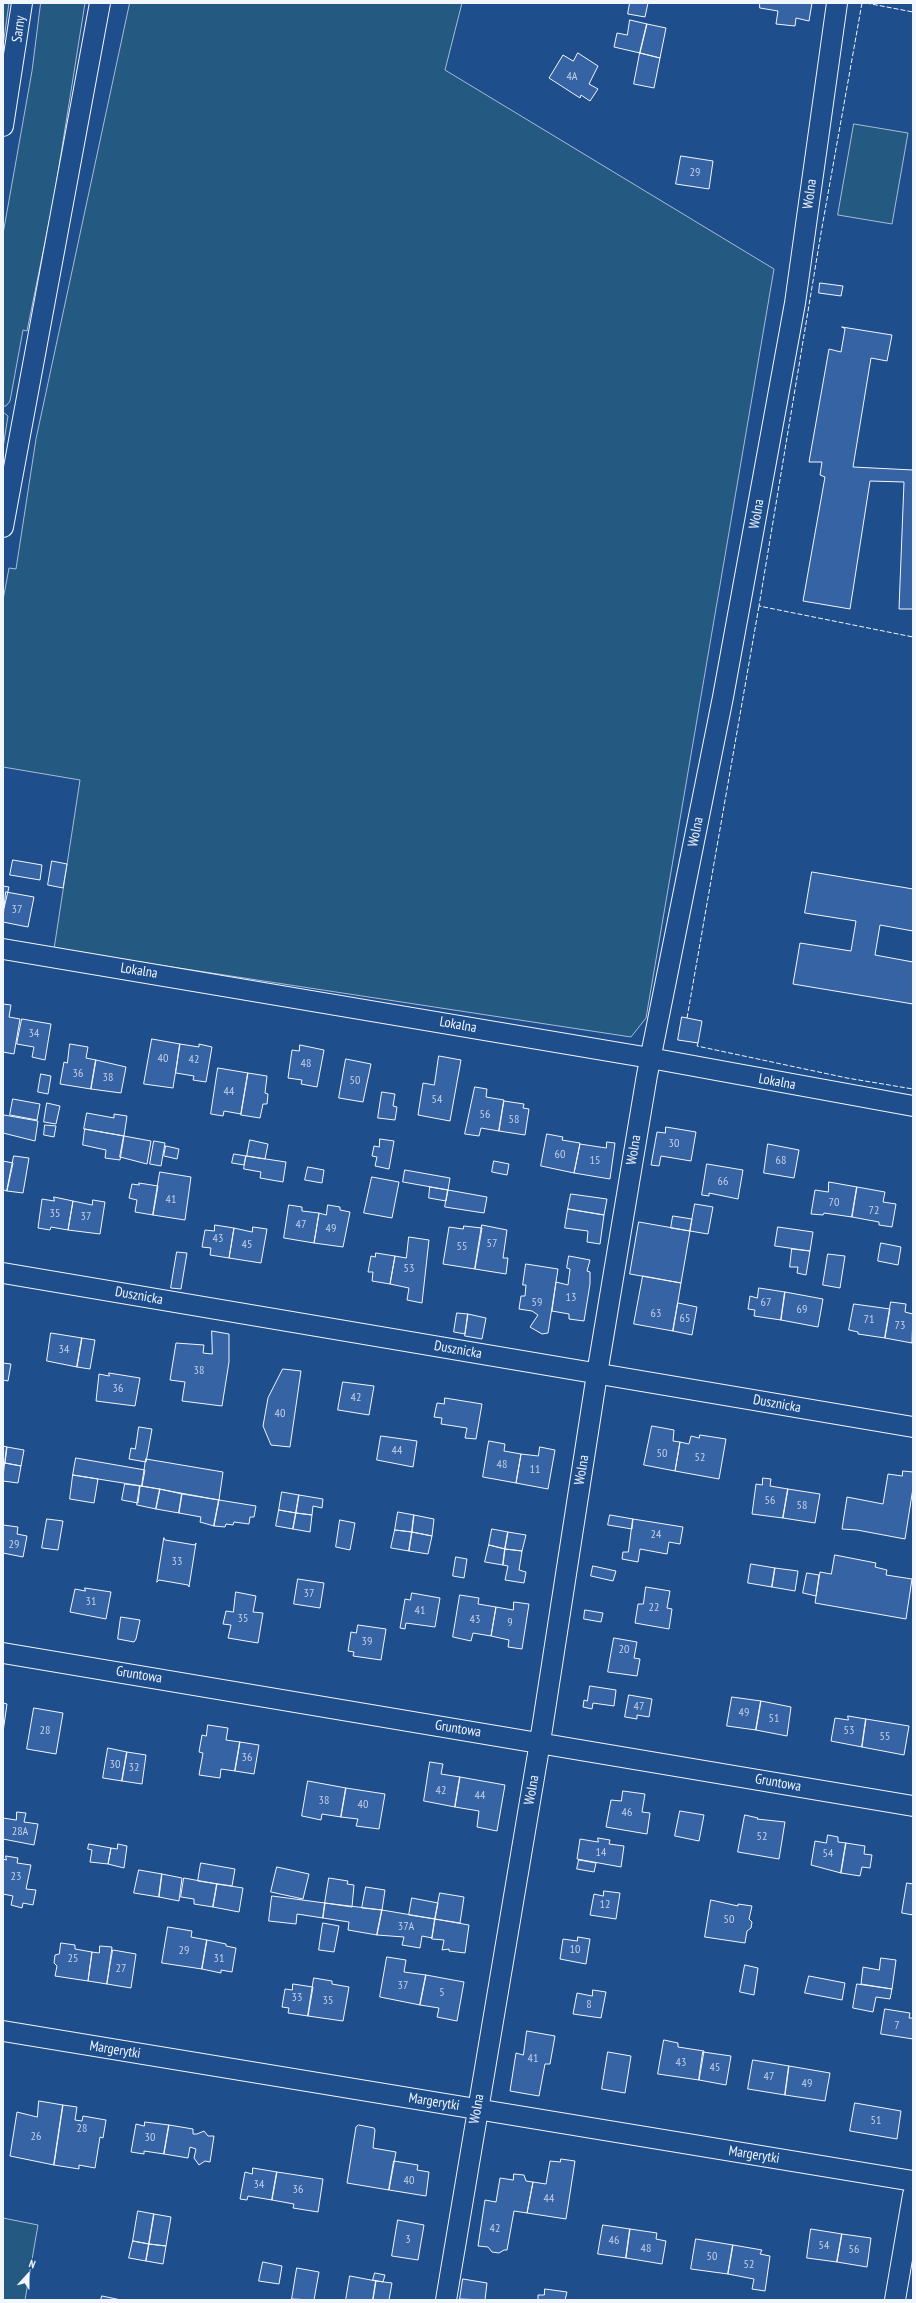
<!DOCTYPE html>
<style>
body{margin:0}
#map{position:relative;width:916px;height:2303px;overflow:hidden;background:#1f4e8c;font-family:"PT Sans Narrow",sans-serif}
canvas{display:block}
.frame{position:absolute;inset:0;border:4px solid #f2f6ff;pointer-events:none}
.north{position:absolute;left:8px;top:2255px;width:40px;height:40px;-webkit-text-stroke:3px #1f4e8c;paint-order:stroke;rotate:21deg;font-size:11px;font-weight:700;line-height:16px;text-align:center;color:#f2f6ff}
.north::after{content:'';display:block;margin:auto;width:14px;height:18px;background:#f2f6ff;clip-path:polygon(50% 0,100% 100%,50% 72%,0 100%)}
</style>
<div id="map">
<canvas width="916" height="2303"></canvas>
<div class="frame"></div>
<div class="north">N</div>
</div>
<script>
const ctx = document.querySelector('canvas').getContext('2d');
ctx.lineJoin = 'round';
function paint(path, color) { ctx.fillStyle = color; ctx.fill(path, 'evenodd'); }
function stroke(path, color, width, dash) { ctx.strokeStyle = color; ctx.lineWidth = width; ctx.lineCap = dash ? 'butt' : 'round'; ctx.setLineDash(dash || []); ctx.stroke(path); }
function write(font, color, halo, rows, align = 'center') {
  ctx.font = font + ' "PT Sans Narrow",sans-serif'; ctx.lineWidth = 3; ctx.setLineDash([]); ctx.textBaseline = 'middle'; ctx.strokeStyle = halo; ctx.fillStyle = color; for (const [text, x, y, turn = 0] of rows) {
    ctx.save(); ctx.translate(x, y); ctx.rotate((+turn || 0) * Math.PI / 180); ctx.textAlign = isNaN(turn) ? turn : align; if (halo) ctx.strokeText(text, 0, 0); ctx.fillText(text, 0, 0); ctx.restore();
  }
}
const green = new Path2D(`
 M3 3H9L3 46Z
 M41 3H85L54 198 27 331 23 330 10 401 6 406H3V234L32 71Z
 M130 3H462L445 70 774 269 646 1018 631 1037 54 949 80 780 3 767V600L9 568 16 569 36 439Z
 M854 124 908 133 892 224 838 215Z
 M3 412 8 416 3 448Z
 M3 2218 38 2225 25 2300H3Z`);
paint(green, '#245a82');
stroke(green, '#a8bbd7', 1);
const building = new Path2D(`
 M630 3H648L645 17 628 14Z
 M760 3H812L809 21 796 18 795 26 776 24 778 11 760 8Z
 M630 20 647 24 640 53 614 47 617 33 627 35Z
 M647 24 666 28 660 58 640 53Z
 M578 53 598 66 589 84 598 89 590 101 581 95 580 98 549 78 563 55 573 61Z
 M640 53 660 58 654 88 634 84Z
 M681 156 713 161 709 189 676 184Z
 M820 283 843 286 841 296 819 293Z
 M842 327 892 335 887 361 871 358 853 467 913 470V609H899L904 482 870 481 850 609 803 601 825 477 820 475 822 462H809L829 349 841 352 845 329Z
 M13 860 42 865 40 880 10 875Z
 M52 861 67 864 63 888 48 885Z
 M812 872 913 889V931L880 925 875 955 913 962V1004L793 984 800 943 851 951 856 921 805 913Z
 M3 886 9 887 4 908H3Z
 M6 892 34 897 28 927 3 922Z
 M3 1004 11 1005 9 1017 20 1019 14 1054 3 1052Z
 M682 1017 702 1021 698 1043 678 1040Z
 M22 1019 51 1024 45 1060 32 1057 34 1047 17 1044Z
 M152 1039 180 1044 173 1088 144 1084Z
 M70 1044 88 1047 86 1058 96 1060 91 1089 60 1084 64 1062 67 1063Z
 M180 1044 199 1047V1044L212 1047 206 1082 193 1080 194 1076 176 1073Z
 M300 1045 324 1050 317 1087 301 1084 302 1080 288 1078 292 1050 299 1051Z
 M439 1056 461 1060 450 1121 418 1115 423 1083 434 1085Z
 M346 1059 371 1064 363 1102 339 1098Z
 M96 1060 126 1067 121 1093 91 1089Z
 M218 1068 248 1073 241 1114 224 1111 223 1116 211 1114Z
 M248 1073 267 1076 265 1093 268 1094 267 1104H263L260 1118 241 1115Z
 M41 1074 51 1076 48 1094 38 1092Z
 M475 1087 487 1089 486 1097 504 1100 499 1131 481 1128 479 1136 465 1134Z
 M382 1092 395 1094 393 1106 397 1107 395 1120 378 1118Z
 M13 1099 40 1104 37 1120 10 1115Z
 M504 1101 524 1104 523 1108 529 1109 525 1135 499 1131Z
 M47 1103 60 1106 56 1124 44 1122Z
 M87 1113 114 1118V1114L127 1116 124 1136 84 1129Z
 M4 1115 38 1121 35 1141 3 1133Z
 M45 1125 56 1126 54 1137 44 1135Z
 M666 1127 696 1132 691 1161 661 1156 659 1166 651 1165 657 1132 665 1133Z
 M85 1129 124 1136 120 1160 105 1158 106 1150 83 1145Z
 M547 1134 563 1137 562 1140 580 1143 574 1173 541 1166Z
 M124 1136 151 1141 147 1164 120 1157Z
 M380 1139 394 1141 389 1169 375 1166 377 1157 372 1156 374 1146 379 1147Z
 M250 1140 268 1144 265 1159 247 1156Z
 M154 1141 165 1143 161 1166 150 1164Z
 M607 1142 615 1143 610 1179 574 1173 580 1144 606 1148Z
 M768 1144 799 1150 794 1178 764 1173Z
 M166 1146 179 1149 177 1159 164 1156Z
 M234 1154 246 1156 244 1165 232 1163Z
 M14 1156 29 1158 23 1193 7 1191Z
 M246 1156 286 1162 283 1182 260 1178 261 1172 244 1169Z
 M3 1161 13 1163 7 1191 3 1190Z
 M494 1161 509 1164 507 1175 492 1172Z
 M707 1164 743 1170 738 1199 709 1193V1196L702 1195Z
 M308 1167 324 1170 322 1183 305 1180Z
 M405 1170 450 1178 448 1190 403 1182Z
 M160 1172 191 1177 185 1220 153 1215Z
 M372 1177 399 1182 392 1218 364 1213Z
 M829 1182 857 1187 852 1217 824 1213 823 1215 811 1214 815 1190 828 1192Z
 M139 1183 158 1186 153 1215 135 1212 137 1200 129 1198 132 1184 139 1185Z
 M430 1187 448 1190 446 1201 429 1198Z
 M857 1187 885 1192 883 1202 896 1204 892 1227 879 1225V1222L852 1217Z
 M448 1190 487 1197 484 1213 445 1207Z
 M571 1194 607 1199 604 1215 568 1209Z
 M54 1197 73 1201 68 1230 51 1227 50 1230 38 1228 42 1199 54 1201Z
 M93 1200 105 1202 100 1234 68 1230 73 1201 92 1205Z
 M695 1204 713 1207 708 1234 690 1231Z
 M289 1205 302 1207V1211L319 1213 314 1243 284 1238Z
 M328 1205 340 1207V1210L350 1212 343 1247 314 1243 319 1213 326 1215Z
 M568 1209 604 1215 600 1244 587 1242 588 1231 565 1228Z
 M673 1216 692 1219 690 1231 671 1228Z
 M639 1222 690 1231 681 1283 630 1274Z
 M215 1225 234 1228 229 1258 210 1255 211 1248 202 1247 205 1230 214 1231Z
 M482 1225 507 1230 503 1258H508L506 1274 475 1269Z
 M464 1226 482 1228 475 1269 443 1264 449 1227 463 1229Z
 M253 1227 267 1229 261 1263 229 1258 234 1228 252 1232Z
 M778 1227 813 1232 810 1251 775 1246Z
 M409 1237 429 1240 422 1303 407 1300 409 1288 390 1284 395 1256 406 1258Z
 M881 1243 901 1247 898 1265 878 1261Z
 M792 1249 810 1251 806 1275 797 1273 798 1267H790Z
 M177 1252 187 1253 181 1289 171 1288Z
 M376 1253 395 1256 390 1284 372 1281 373 1272H368L371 1256 375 1257Z
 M828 1254 845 1256 840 1288 823 1285Z
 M569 1256 590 1260 587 1271 590 1272V1284L584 1321 569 1319V1314L552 1311 556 1282 568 1285 570 1269 567 1268Z
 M526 1264 558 1269 548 1333 542 1334 530 1327 538 1315 532 1311 519 1309 521 1296H525L526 1285H523Z
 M643 1276 681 1283 673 1331 634 1324Z
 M759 1288 785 1292 781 1320 754 1316 755 1310 748 1309 750 1296 757 1298Z
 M785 1292 823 1299 818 1327 781 1320Z
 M891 1302 906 1304 905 1312 913 1314 912 1343 885 1338Z
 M678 1303 697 1307 692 1335 673 1331Z
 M854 1304 890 1309 885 1338 858 1334V1332L849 1330Z
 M457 1313 468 1314 465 1334 454 1332Z
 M468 1314 486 1318 482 1339 465 1336Z
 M212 1331 229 1334V1362L222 1406 182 1401 185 1382 170 1380 176 1343 204 1345 203 1353 212 1354Z
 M51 1333 82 1338 77 1367 47 1361Z
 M82 1338 95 1340 90 1369 77 1367Z
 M3 1363 11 1364 8 1381 3 1380Z
 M283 1369 301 1371 290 1447 271 1445 263 1426 268 1398Z
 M109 1373 140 1378 135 1406 96 1401 99 1374 109 1376Z
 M343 1382 374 1386 369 1415 338 1410Z
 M445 1398 482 1404 476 1439 465 1438 467 1428 441 1424 442 1418 434 1417 437 1403 444 1404Z
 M652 1426 674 1430 673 1441 680 1442 675 1471 644 1465Z
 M139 1427 152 1429 146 1462 129 1459 131 1448 135 1449Z
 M700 1435 726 1439 719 1479 675 1471 680 1442 689 1444 691 1436 699 1438Z
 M381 1436 417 1441 413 1467 377 1460Z
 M489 1441 505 1444 504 1451 521 1454 516 1483 483 1477Z
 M3 1446 7 1447 5 1463H3Z
 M7 1447 24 1450 21 1466 5 1463Z
 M540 1447 555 1450 548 1489 516 1483 521 1454 538 1456Z
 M76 1458 145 1470 142 1486 73 1475Z
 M146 1459 223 1472 219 1500 142 1486Z
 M5 1463 21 1466 18 1483 3 1481Z
 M903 1471 913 1472V1488L905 1539 857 1530 842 1529 847 1497 883 1504 888 1474 902 1476Z
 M73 1475 98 1479 94 1503 70 1499Z
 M763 1478 771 1479 770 1486 788 1489 783 1518 752 1514 756 1484 762 1485Z
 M125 1484 140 1486 138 1503 122 1500Z
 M140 1486 160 1489 156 1509 137 1505Z
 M160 1489 182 1494 179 1513 156 1509Z
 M788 1489 820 1494 815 1523 783 1518Z
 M282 1492 299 1495 296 1513 279 1510Z
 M182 1494 219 1500 214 1526 200 1522 201 1517 179 1513Z
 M299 1495 323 1499 322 1508 313 1506 312 1515 296 1513Z
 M219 1500 256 1506 254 1517H250L249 1524 234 1522 233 1525 226 1524 225 1527 214 1526Z
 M279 1510 296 1513 293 1529 276 1526Z
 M398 1512 414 1515 412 1532 395 1530Z
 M296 1513 312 1515 310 1532 293 1529Z
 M414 1515 434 1519 432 1536 412 1532Z
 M610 1515 633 1519 632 1529 608 1525Z
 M47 1519 63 1521 58 1550 42 1548Z
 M633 1519 683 1527 680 1544 669 1542 667 1554 640 1549 638 1562 622 1559 623 1552H628Z
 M340 1520 355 1523 350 1550 336 1547Z
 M3 1525 18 1527 17 1534 27 1536 23 1557 3 1553Z
 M492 1529 508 1532 505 1549 489 1545Z
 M395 1530 412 1532 409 1551 391 1548Z
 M412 1532 432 1536 428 1554 409 1551Z
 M508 1532 526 1535 522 1551 505 1549Z
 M164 1538 165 1540 195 1545 196 1543 189 1587 188 1585 159 1580 157 1582Z
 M489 1545 505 1549 503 1565 485 1562Z
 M505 1549 522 1551 519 1570 526 1572 524 1583 505 1580 508 1566 503 1565Z
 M835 1555 876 1563 875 1567 887 1570 886 1575 912 1579 906 1619 815 1603 820 1572 831 1574Z
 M456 1557 467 1559 464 1578 453 1576Z
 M751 1564 775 1568 772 1587 748 1583Z
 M593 1566 616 1571 613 1581 591 1576Z
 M775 1568 798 1571 795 1591 772 1587Z
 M807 1573 819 1575 816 1596 803 1593Z
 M298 1579 324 1583 320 1608 294 1604Z
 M646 1587 670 1591 667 1608 672 1609 669 1629 635 1623 638 1604H643Z
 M85 1588 111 1592 106 1619 70 1612 75 1589 85 1591Z
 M236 1592 256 1596 253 1612 263 1613 258 1643 228 1638 231 1625 223 1624 226 1611 233 1612Z
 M412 1593 440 1598 435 1627 406 1623 405 1629 400 1628 405 1599 410 1600Z
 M460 1595 479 1598 478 1604 496 1607 491 1636 473 1633 471 1641 453 1637Z
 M514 1602 529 1604 522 1649 508 1647 509 1640 491 1636 496 1607 513 1610Z
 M585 1610 603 1613 601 1622 584 1619Z
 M121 1617 140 1620 136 1639 134 1642 118 1639Z
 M358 1625 386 1629 381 1660 353 1656 354 1652 348 1651 351 1632 356 1633Z
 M614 1638 637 1642 634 1658 640 1659 637 1676 608 1672Z
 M590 1686 616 1690 614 1706 593 1703 592 1709 583 1707 584 1700 587 1701Z
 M629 1695 652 1699 649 1717 637 1715V1719L625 1717Z
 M732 1697 761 1701 756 1730 727 1726Z
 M761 1701 791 1707 787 1736 756 1730Z
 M3 1703 7 1704 3 1732Z
 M34 1708 63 1713 56 1754 27 1749Z
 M848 1716 866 1719 862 1747 831 1741 835 1718 848 1720Z
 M866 1719 909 1726 904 1755 862 1747Z
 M208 1725 228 1728 226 1740 240 1742 235 1771 221 1769 220 1778 199 1775 203 1753 199 1752 202 1735 206 1736Z
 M240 1742 259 1745 254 1774 235 1771Z
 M108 1748 127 1752 122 1781 103 1778Z
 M127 1752 146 1755 142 1784 122 1781Z
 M430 1762 443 1764 441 1774 460 1777 455 1807 424 1801Z
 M460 1777 505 1785 497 1831 477 1827 479 1811 455 1807Z
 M308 1781 346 1788 341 1817 322 1814 321 1820 302 1816Z
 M346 1788 385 1794 379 1829 356 1826 358 1819 341 1817Z
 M623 1791 645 1794 642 1812 650 1813 647 1834 606 1827 611 1800 621 1801Z
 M680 1811 704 1815 699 1841 675 1836Z
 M17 1812 26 1813 24 1822 38 1824 34 1845 3 1839V1818L16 1820Z
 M745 1815 758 1818 757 1819 785 1822 779 1859 738 1852Z
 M828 1835 838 1837V1842L846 1843 841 1873 811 1865 815 1841 826 1843Z
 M598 1838 610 1840 609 1844 624 1846 621 1867 577 1859 580 1839 598 1842Z
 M846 1843 865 1846 864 1854 872 1855 870 1868 862 1867 860 1876 841 1873Z
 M89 1844 111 1848 108 1864 90 1862 92 1850 88 1849Z
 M118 1844 127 1846 124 1868 108 1864 111 1848 117 1849Z
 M6 1856 18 1858 17 1863 31 1865 26 1889 36 1890 33 1905 23 1903 22 1908 11 1905 13 1896 3 1894V1859L6 1860Z
 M579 1860 596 1863 594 1872 577 1869Z
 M201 1863 235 1869 232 1886 198 1881Z
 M277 1867 309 1874 303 1899 271 1892Z
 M139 1870 162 1874 159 1897 134 1893Z
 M162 1874 182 1878 179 1901 159 1897Z
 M184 1878 217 1884 213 1907 194 1904V1899L181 1897Z
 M329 1878 348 1881 347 1884 354 1885 352 1907 325 1903Z
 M907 1883 913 1884V1915L902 1913Z
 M217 1884 243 1888 239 1912 213 1907Z
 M366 1887 385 1890 382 1910 362 1908Z
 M604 1891 620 1893 616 1919 590 1915 594 1894 603 1896Z
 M440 1893 464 1897 460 1923 435 1919Z
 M272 1896 325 1903 323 1918 297 1914 296 1924 269 1921Z
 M412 1898 438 1903 435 1919 409 1915Z
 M711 1900 738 1906V1904L752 1906 749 1919 752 1922 751 1928 747 1931 745 1943 705 1937Z
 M325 1903 382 1910 377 1935 348 1930 349 1922 323 1918Z
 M382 1910 435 1919 432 1938 422 1936 420 1948 402 1945 404 1937 377 1935Z
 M435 1919 469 1925 465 1953 449 1951V1949L442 1950 444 1940 432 1939Z
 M323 1923 339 1926 334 1952 319 1950Z
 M168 1927 192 1931 191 1937 207 1940 202 1969 162 1963Z
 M578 1937 590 1939 586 1964 560 1959 563 1939 577 1941Z
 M207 1940 226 1944V1946L236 1948 232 1972 221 1970V1973L202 1969Z
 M61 1943 75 1945V1949L92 1952 88 1981 55 1976 57 1966 54 1963 55 1955 59 1954Z
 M100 1946 112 1947 107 1984 88 1981 92 1952 99 1953Z
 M113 1950 136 1954 131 1988 107 1984Z
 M387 1957 406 1960 404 1972 426 1975 420 2005 380 1997Z
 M881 1958 896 1960 892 1989 861 1984 863 1967 879 1970Z
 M745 1965 758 1968 754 1995 740 1992Z
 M426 1975 464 1982 457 2021 437 2017 439 2008 420 2005Z
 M809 1976 845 1983 842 2000 805 1993Z
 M314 1978 332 1981V1984L349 1987 343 2021 308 2016Z
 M293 1984 313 1987 308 2016 288 2013 289 2008 282 2007 285 1989 292 1990Z
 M857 1984 892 1989 890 1999 876 1997 873 2012 853 2008Z
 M593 1990 606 1992 601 2018 573 2014 577 1993 592 1996Z
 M885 2009 910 2013 909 2018H913V2039L881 2034Z
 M527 2031 555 2036 550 2064H545L539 2096 510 2091 516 2053 523 2055Z
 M664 2040 678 2043V2047L704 2051 699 2080 658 2074Z
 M608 2052 631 2056 625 2093 602 2089Z
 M703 2052 731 2056 726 2085 699 2080Z
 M753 2060 789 2066 785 2095 748 2089Z
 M789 2066 830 2073 825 2101 785 2095Z
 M39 2101 63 2105 54 2165 10 2156 17 2112 37 2117Z
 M855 2103 901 2111 897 2139 850 2131Z
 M63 2105 77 2107 75 2120 82 2121 83 2116 106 2120 103 2138 100 2137 95 2168 79 2165V2169L54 2165Z
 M145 2122 169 2125 164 2154 144 2151V2154L131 2152 136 2124 144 2126Z
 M169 2125 193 2129V2134H197L204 2131 208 2136H214L210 2162 205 2161 199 2165 194 2158 196 2149 190 2147 188 2158 164 2154Z
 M359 2125 374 2128 375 2130 373 2148 396 2152 389 2190 347 2183 356 2127Z
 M561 2159 575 2161 566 2219 527 2213 533 2182 546 2184 550 2161 560 2162Z
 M394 2161 418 2165 417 2170 429 2172 426 2196 389 2190Z
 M253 2168 277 2172 272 2200 248 2196 247 2200 240 2199 245 2172 252 2174Z
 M277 2172 323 2179 318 2212 293 2208 294 2204 272 2200Z
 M514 2174 524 2175 526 2181 533 2182 527 2213 514 2211 507 2250H504L499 2253 492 2252 488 2247 478 2246 485 2200 496 2202 500 2178 513 2180Z
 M138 2211 154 2214 149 2244 133 2241Z
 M154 2214 171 2217 166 2246 149 2244Z
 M398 2220 424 2225 418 2260 392 2256Z
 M603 2225 630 2229 626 2258 598 2254Z
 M630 2229 657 2233 656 2239 666 2241 662 2264 626 2258Z
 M811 2229 842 2234 837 2262 807 2258Z
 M842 2234 871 2238 867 2267 837 2262Z
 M696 2239 733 2245 728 2274 691 2269Z
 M133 2241 149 2244 146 2261 129 2258Z
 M149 2244 166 2246 163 2264 146 2261Z
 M733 2245 762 2250 760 2254 770 2256 765 2291 752 2289 754 2279 728 2274Z
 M263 2262 282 2266 279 2284 259 2281Z
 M297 2268 319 2272 314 2300 292 2299Z
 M375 2273 385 2275 383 2282 373 2280Z
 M350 2276 376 2281 373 2300H346Z
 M463 2279 487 2283 485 2300 460 2299Z
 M376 2281 392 2283 389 2300H373Z
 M545 2289 567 2292 565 2300H538V2295H544Z
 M102 2296 121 2300H101Z`);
paint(building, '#3563a3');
stroke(building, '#f2f6ff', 1);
const street = new Path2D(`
 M3 126 22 3
 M3 527 100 3
 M3 949 650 1058 913 1106
 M3 1273 913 1427
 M3 1653 913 1806
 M3 2031 913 2181
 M446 2300 540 1742 597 1374 647 1075 723 697 795 303 837 3
 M895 2300 913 2195`);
stroke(street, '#f2f6ff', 22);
stroke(street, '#1f4e8c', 20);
stroke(new Path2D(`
 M862 3 821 233 759 606 913 637
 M866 3 913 12
 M687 1018 759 606
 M698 1043 697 1046 847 1078 913 1089`), '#f2f6ff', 1, [5, 2]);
write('12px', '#c3d1e8', null, [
 ["4A",572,77],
 ["29",695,173],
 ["37",17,910],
 ["34",34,1034],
 ["40",163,1059],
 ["42",194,1060],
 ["48",306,1064],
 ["36",78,1074],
 ["38",108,1078],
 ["50",355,1081],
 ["44",229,1092],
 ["54",437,1100],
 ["56",485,1115],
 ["58",514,1120],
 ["30",674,1144],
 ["60",560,1155],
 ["15",595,1161],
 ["68",781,1161],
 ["66",723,1182],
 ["41",171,1200],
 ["70",834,1203],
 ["72",874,1211],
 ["35",55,1214],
 ["37",86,1217],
 ["47",301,1225],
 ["49",331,1229],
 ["43",218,1239],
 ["57",492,1244],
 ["45",247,1245],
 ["55",462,1247],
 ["53",409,1269],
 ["13",571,1298],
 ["59",537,1303],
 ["67",766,1303],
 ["69",802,1310],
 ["63",656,1314],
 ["65",685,1319],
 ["71",869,1320],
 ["73",900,1326],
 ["34",64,1350],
 ["38",199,1371],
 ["36",118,1389],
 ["42",356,1398],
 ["40",280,1414],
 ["44",397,1451],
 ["50",662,1454],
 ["52",700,1458],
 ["48",502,1465],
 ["11",535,1470],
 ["56",770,1501],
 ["58",802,1506],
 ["24",656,1535],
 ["29",14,1545],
 ["33",177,1562],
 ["37",309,1594],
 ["31",91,1602],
 ["22",654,1608],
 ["41",420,1611],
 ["35",243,1619],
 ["43",475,1620],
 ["9",510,1623],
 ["39",367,1642],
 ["20",624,1650],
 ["47",639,1707],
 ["49",744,1713],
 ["51",774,1719],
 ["28",45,1731],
 ["53",849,1731],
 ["55",885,1737],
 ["36",247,1758],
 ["30",115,1765],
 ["32",134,1768],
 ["42",441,1791],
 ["44",480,1796],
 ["38",324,1801],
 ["40",363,1805],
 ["46",627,1813],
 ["28A",20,1832],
 ["52",762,1837],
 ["14",601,1853],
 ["54",828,1854],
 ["23",16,1877],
 ["12",605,1905],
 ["50",729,1920],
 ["37A",406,1927],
 ["10",575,1950],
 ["29",184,1951],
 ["25",73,1959],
 ["31",219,1959],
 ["27",121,1969],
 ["37",403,1986],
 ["5",442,1993],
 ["33",297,1998],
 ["35",328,2001],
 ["8",589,2005],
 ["7",897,2026],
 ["41",533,2059],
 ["43",681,2063],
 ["45",715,2068],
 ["47",769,2077],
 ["49",807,2084],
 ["51",876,2121],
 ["28",82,2129],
 ["26",36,2137],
 ["30",150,2138],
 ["40",409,2181],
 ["34",259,2185],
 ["36",298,2190],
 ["44",549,2199],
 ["42",495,2229],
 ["3",408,2240],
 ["46",614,2241],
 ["54",824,2246],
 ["48",646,2249],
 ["56",854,2250],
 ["50",712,2257],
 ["52",749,2265]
]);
write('14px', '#f2f6ff', '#1f4e8c', [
 ["Sarny",19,29,-83],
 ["Wolna",810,194,-82],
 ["Wolna",757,514,-80],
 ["Wolna",696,832,-79],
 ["Lokalna",139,971,9],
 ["Lokalna",458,1025,10],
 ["Lokalna",777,1082,10],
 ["Wolna",634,1150,-81],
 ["Dusznicka",139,1296,10],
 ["Dusznicka",458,1350,10],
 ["Dusznicka",777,1404,10],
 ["Wolna",582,1470,-81],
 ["Gruntowa",139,1675,9],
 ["Gruntowa",458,1729,9],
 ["Gruntowa",778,1783,10],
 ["Wolna",532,1790,-80],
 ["Margerytki",115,2050,9],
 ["Margerytki",434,2102,9],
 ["Wolna",477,2109,-80],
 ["Margerytki",754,2155,9]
]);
</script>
